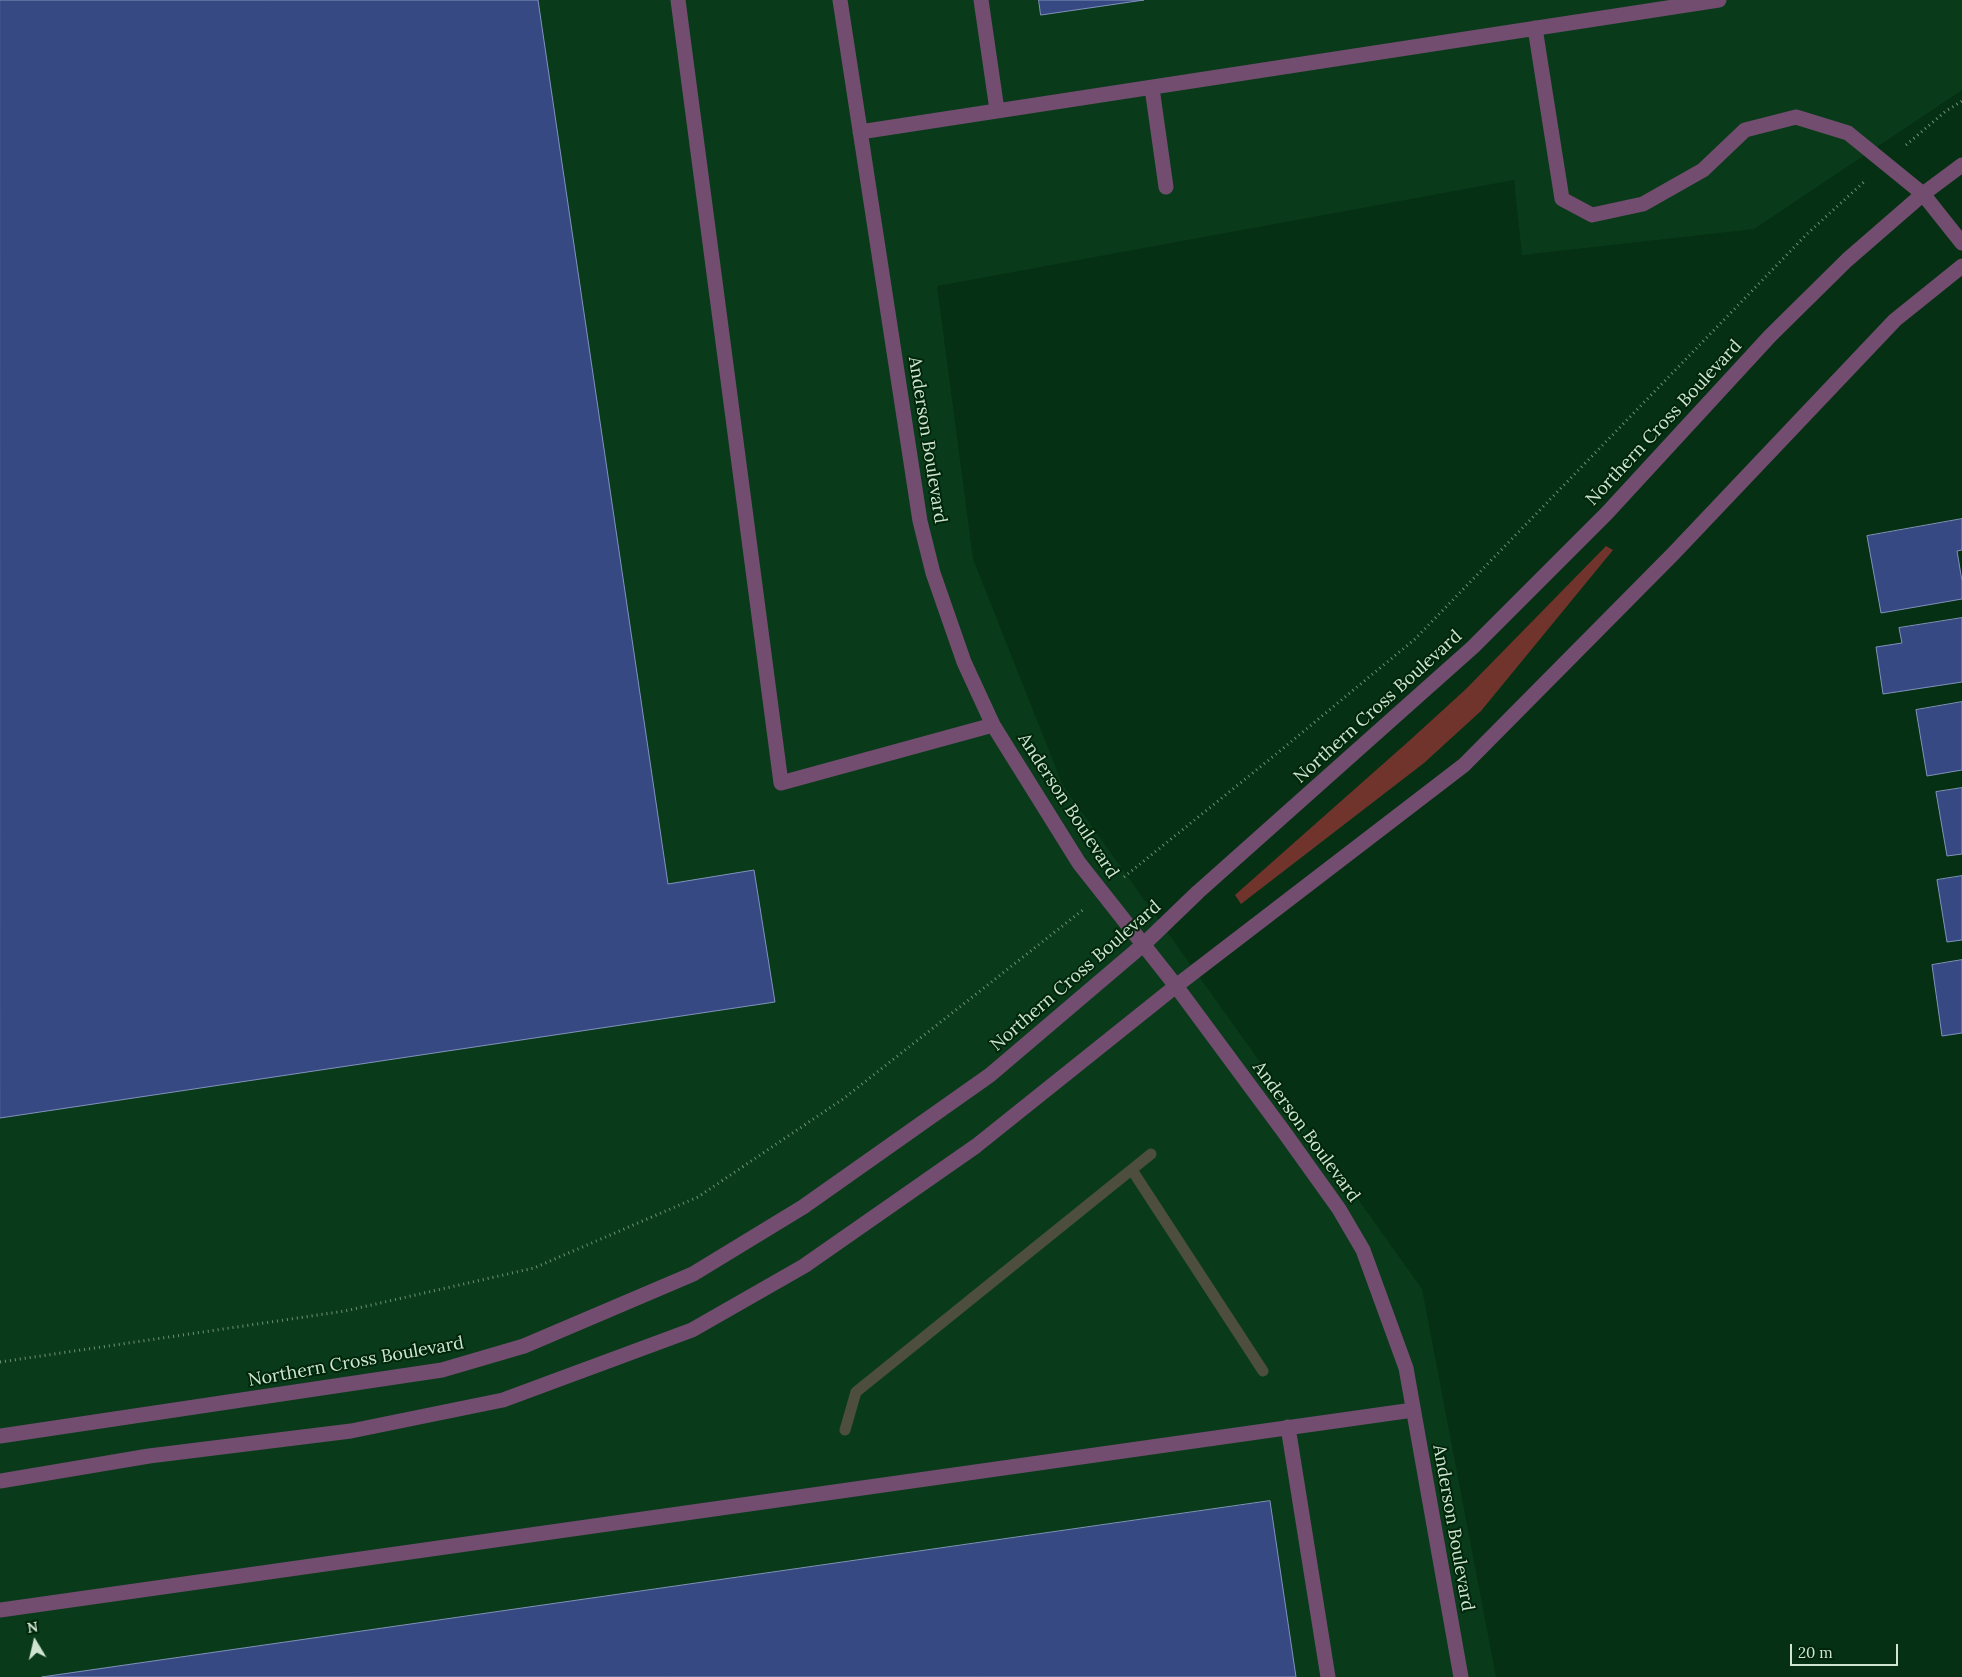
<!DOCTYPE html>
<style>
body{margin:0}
#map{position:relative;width:1962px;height:1677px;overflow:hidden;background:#063013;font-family:Lora,serif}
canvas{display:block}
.north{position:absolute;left:10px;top:1617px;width:50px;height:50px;-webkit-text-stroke:4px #002609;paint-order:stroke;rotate:351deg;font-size:14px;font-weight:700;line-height:20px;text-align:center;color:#cfe5d2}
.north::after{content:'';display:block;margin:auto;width:18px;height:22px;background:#cfe5d2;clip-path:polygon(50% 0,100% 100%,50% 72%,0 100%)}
.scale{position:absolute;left:1790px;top:1644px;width:108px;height:22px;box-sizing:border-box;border:2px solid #cfe5d2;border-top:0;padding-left:6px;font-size:15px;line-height:18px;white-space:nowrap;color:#cfe5d2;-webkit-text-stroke:4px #002609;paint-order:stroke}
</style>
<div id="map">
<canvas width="1962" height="1677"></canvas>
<div class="north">N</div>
<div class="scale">20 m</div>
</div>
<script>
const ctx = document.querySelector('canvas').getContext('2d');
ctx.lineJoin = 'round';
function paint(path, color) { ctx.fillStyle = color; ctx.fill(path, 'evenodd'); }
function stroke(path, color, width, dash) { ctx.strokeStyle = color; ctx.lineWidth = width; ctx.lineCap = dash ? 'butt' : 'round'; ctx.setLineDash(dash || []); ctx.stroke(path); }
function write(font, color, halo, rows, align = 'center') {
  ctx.font = font + ' Lora,serif'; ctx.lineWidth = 4; ctx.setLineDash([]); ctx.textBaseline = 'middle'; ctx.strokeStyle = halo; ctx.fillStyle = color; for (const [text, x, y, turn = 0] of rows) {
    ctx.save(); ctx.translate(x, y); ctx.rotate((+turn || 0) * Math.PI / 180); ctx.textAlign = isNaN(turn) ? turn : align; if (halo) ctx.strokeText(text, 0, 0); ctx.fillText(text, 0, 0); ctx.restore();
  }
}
paint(new Path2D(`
 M0 0H1962V90L1754 229 1522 255 1514 180 937 286 973 559 1063 786 1422 1289 1496 1677H0Z`), '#093b1a');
paint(new Path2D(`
 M1606 546 1613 550 1481 711 1424 763 1241 904 1235 895 1409 741 1466 689Z`), '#70342c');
stroke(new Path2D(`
 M1132 1170 1263 1371
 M845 1430 856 1392 1151 1154`), '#4e4e3f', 11);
const building = new Path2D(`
 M0 0H538L668 884 754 870 775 1002 0 1118Z
 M1039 0H1144L1041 15Z
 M1962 519V550L1957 551 1962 581V599L1881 613 1867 536Z
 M1962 618V682L1883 694 1876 647 1902 643 1899 628Z
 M1962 702V770L1927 776 1916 710Z
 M1962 788V854L1947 856 1936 792Z
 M1962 876V940L1947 942 1937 880Z
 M1962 960V1033L1942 1036 1932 965Z
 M1270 1501 1296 1677H42Z`);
paint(building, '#374982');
stroke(building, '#8191bd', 1);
stroke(new Path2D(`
 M1906 145 1946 111 1962 101
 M1124 877 1275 755 1415 639 1807 234 1865 181
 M0 1362 345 1311 534 1268 698 1197 843 1099 1084 909`), '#709078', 3, [1, 4]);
stroke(new Path2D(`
 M678 0 781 783 993 725
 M840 0 920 521 933 573 964 662 993 725 1079 863 1176 986 1284 1132 1339 1209 1363 1250 1406 1368 1461 1677
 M981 0 997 110
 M1535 28 1562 199 1592 215 1643 204 1703 170 1745 130 1796 117 1848 133 1923 194 1962 243
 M1152 88 1166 187
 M860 132 1719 0
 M1288 1427 1328 1677
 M0 1436 442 1370 524 1346 693 1274 803 1207 990 1075 1144 944 1198 892 1473 647 1607 513 1770 336 1847 260 1923 194 1962 165
 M0 1481 149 1456 351 1431 503 1400 692 1330 804 1266 976 1146 1176 986 1464 765 1673 554 1895 320 1962 266
 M0 1610 1413 1410`), '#734d70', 15);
write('18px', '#cfe5d2', '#002609', [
 ["Northern Cross Boulevard",1664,423,-47],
 ["Anderson Boulevard",927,440,81],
 ["Northern Cross Boulevard",1378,707,-42],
 ["Anderson Boulevard",1068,806,57],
 ["Northern Cross Boulevard",1076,976,-41],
 ["Anderson Boulevard",1306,1132,54],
 ["Northern Cross Boulevard",356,1362,-10],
 ["Anderson Boulevard",1453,1528,80]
]);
</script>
